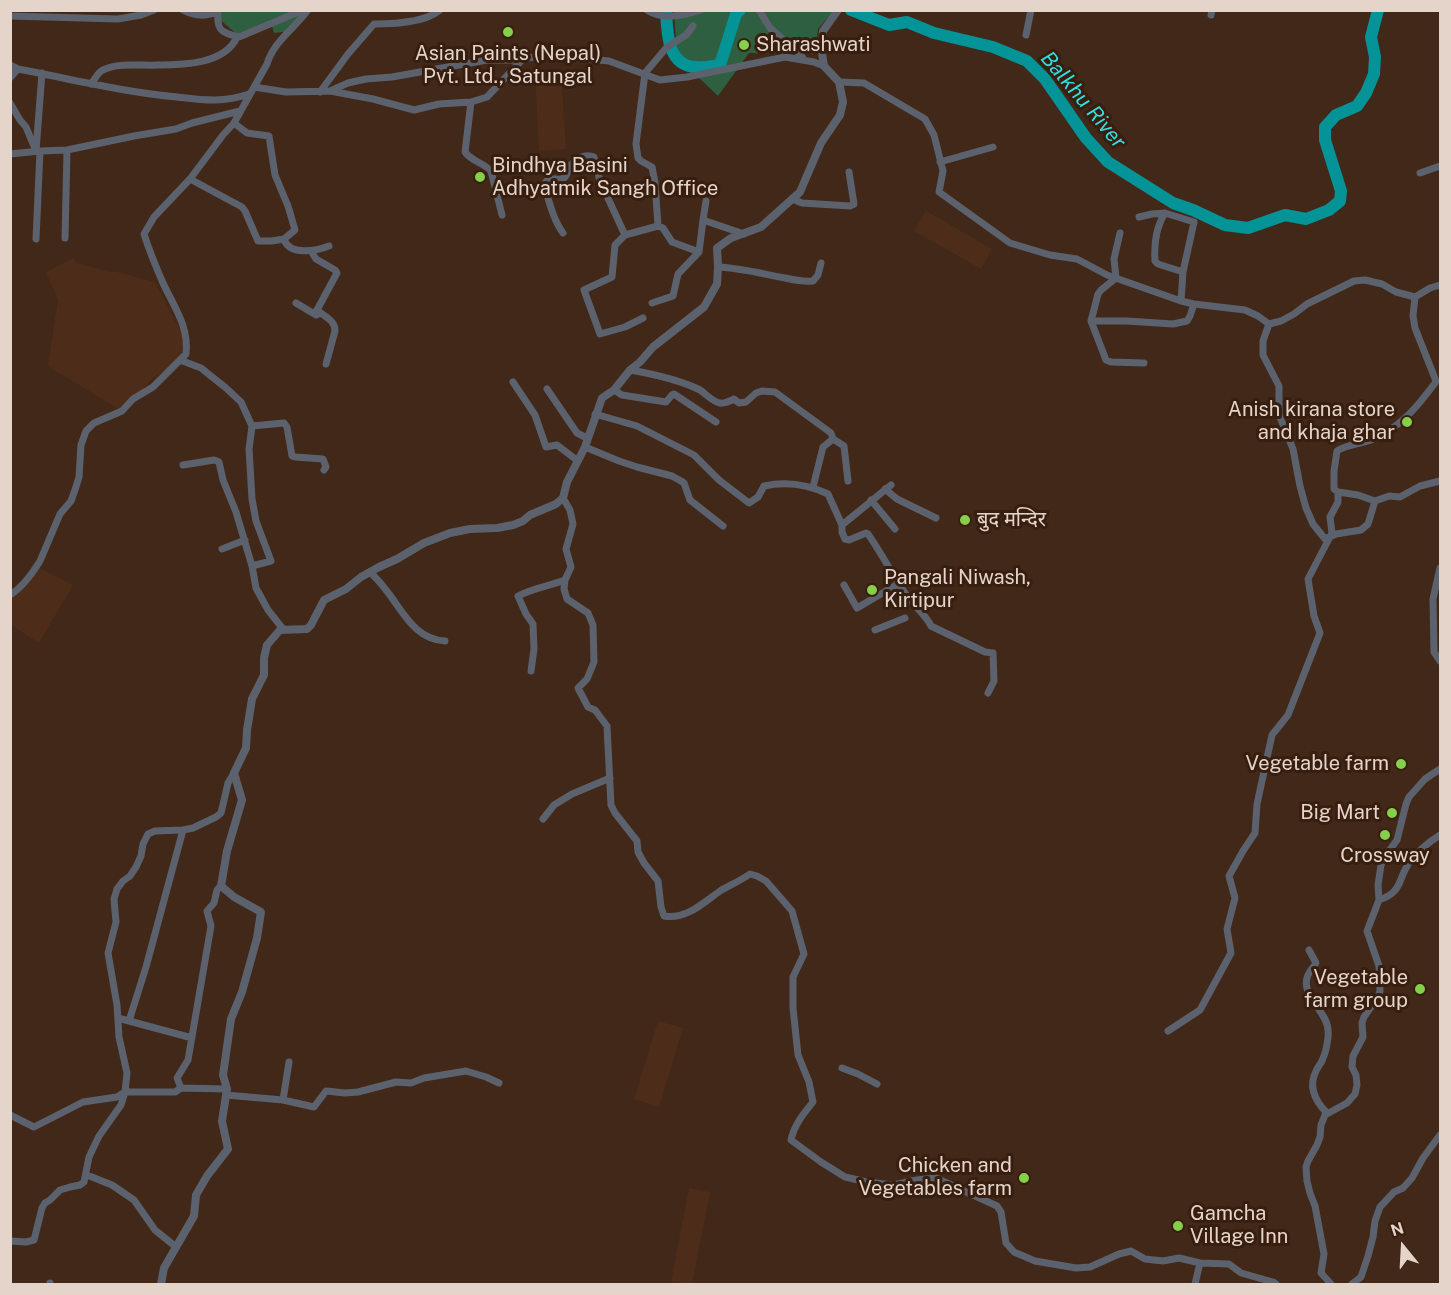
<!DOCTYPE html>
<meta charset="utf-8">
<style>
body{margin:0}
#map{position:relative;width:1451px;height:1295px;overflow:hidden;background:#422818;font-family:"Public Sans",sans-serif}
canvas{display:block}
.frame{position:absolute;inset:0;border:12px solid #e5d4ca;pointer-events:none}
.north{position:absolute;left:1373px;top:1217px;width:60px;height:60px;-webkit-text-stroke:4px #371e0e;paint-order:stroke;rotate:342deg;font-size:16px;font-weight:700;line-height:24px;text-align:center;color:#e5d4ca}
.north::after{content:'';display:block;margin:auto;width:21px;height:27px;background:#e5d4ca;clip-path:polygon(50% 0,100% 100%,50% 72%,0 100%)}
</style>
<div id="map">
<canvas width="1451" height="1295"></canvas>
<div class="frame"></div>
<div class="north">N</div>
</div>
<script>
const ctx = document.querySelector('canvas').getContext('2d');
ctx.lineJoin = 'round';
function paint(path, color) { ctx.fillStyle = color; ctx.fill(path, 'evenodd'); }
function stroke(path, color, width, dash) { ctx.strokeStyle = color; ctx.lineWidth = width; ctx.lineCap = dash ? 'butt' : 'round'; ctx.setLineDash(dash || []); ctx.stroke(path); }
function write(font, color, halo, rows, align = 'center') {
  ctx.font = font + ' "Public Sans","Noto Sans Devanagari",sans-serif'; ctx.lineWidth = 6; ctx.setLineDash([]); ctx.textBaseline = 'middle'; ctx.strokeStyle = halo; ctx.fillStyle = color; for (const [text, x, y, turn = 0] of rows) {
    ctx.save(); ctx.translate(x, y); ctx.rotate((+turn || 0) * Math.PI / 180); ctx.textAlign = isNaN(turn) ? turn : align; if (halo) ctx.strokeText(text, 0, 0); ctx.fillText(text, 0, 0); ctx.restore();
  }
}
paint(new Path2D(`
 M535 71H561L566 149 539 151Z
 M926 211 992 249 981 269 914 231Z
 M73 258 77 263 109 272H117L155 282 183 336 182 353 178 360 169 368 152 379 122 411 48 366 58 300 46 272Z
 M39 568 73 585 39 643 11 625 10 597Z
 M658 1021 683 1028 659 1107 634 1099Z
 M689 1188 710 1192 692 1284H686L671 1282Z`), '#4d2d19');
paint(new Path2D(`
 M219 11H307L290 31 274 33 272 26 240 37 218 18Z
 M674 11H833L818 29 815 54 749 53 718 96 677 57Z`), '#2e5f41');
stroke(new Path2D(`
 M666 10C667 32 667 66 696 67 703 68 712 66 720 65L736 14 740 10
 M851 10 889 25 907 22 934 33 993 47 1027 61 1045 79 1086 138 1108 162 1173 203 1193 210 1225 225 1248 228 1285 215 1306 219 1329 210 1340 201 1341 191 1325 140V127L1336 115 1357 106 1366 93 1374 74 1375 57 1371 37 1378 10`), '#049396', 12);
stroke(new Path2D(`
 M183 10C198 17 203 16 218 12
 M218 10C217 30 219 32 239 37L303 10
 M647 10C664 21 683 15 701 10
 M759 10 770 28 801 55 804 60
 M1211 15 1212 10
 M10 16 118 19 141 15 154 10
 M1026 35 1031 10
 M10 65 18 69C71 79 123 92 177 97 203 100 223 103 249 94
 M10 78 18 69
 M839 82 864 83 925 119 934 135 943 171 939 192 1010 243 1050 255 1077 259 1107 275 1181 301 1194 304 1245 310 1258 316 1269 324 1281 321 1294 314 1307 304 1354 281 1365 280 1382 284 1396 292 1415 297
 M91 84C95 79 98 72 103 70 120 62 140 66 158 65 184 65 225 64 237 37
 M254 87 286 92 330 91 373 99 414 110 439 104 471 102 487 97 523 59 545 55 609 61 660 80 687 77 785 57 814 62 824 66
 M330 91 348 83 366 79 392 77 487 60H521
 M320 92 348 54 374 24C394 24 424 23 440 10
 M471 102 465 152C471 161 484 163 491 171L502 215
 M10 103 20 120 26 127 36 151
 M234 123 247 133 269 136 275 175 288 206 295 230 284 239
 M36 151 42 73
 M10 154 40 151 67 150 134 136 176 129 192 123 240 111
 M940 162 993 147
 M1420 173 1440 166
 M190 179 242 207 245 211 258 241H272L284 239C289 256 316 251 329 246
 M792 199 802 203 850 206 854 204 849 172
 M706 201 703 220 744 234
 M1165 213C1156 227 1154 244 1155 261L1158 264 1183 272
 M1139 217 1152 214 1165 213 1194 222 1183 272 1181 301
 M658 226 655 183 652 167 641 161 638 158 636 144 645 73 667 47 686 35 693 26
 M563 233C553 219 549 201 544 185 550 172 558 184 565 177 567 175 568 170 569 168 574 159 585 153 594 157L600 181 625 235
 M1120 233 1114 259 1116 278 1101 290 1098 294 1091 321H1127L1173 324 1187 321 1190 316 1194 304
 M65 238 67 150
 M36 239 40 151
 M311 251 316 259 335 270 337 273 317 310
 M718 267C741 268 763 274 785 278 794 280 803 282 813 281L818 275 821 263
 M1440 285 1430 288 1415 297 1413 316 1415 328 1436 381 1435 383C1418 406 1400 428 1373 439 1362 444 1347 444 1337 451L1334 471V489L1338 492 1358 495 1375 501 1389 496 1400 497 1420 486 1440 481
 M296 303 316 315 318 314 317 310C324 316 336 321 335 331L326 364
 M652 303 673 296 678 274 699 252 703 220
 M643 318 625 327 600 334 584 290 612 277 615 245 625 235 658 226 663 228 672 242 699 252
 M1091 321 1106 360 1111 362 1144 363
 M1269 324 1263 341V355L1279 386V415L1293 449 1300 486 1306 508 1313 524 1325 539 1336 534 1361 530 1368 524 1375 501
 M180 360 201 368 226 388 241 402 252 426 249 449 252 499 256 521 271 561 252 566 256 588 268 610 283 629 280 630
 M630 370C653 374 678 379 700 390 706 394 713 402 720 403 725 404 730 401 734 399L739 403 746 402 756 393 762 391 775 392 831 433 833 439 844 446 848 481
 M513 382 535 415 546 447 557 445 578 461
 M547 389 577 433 587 438
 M614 390 622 395 666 402 672 395 674 394 716 422
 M595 414 637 426 694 455 719 480 749 503 758 497 764 486C787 481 807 484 828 494L842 525V532L845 539 849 540 866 533 868 534C882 554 893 576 907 596 914 606 926 615 931 626L985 652 993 653 994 681 988 693
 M252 426 284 423 287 427 292 456 296 457 323 459 326 467 324 470
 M585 447 619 461 637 467 672 476 681 481 684 483 690 500 723 526
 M183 465 214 460 219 462 223 480 236 512 252 566
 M813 487 823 447 833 439
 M885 489 897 499 936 518
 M563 498 570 510 573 524 566 549 571 567 565 580 564 589 567 599 588 613 593 625 594 662 587 679 578 688 588 707 595 710 607 726 611 805 615 813 637 841 638 852 644 863 658 881 661 907 664 916C686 920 703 903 720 891 730 885 740 881 750 874L757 876 766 881 792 911 804 954 793 977V1008L798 1055 809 1082 813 1102C804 1113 794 1125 791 1140L821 1162 845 1177 867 1182 893 1185 917 1180 936 1178 997 1206 1001 1212 1006 1243 1014 1252 1035 1261 1076 1268 1090 1267 1119 1254 1131 1251 1145 1259 1163 1261 1179 1258 1200 1263 1229 1264 1241 1273 1273 1282 1276 1284
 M871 500 895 529
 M842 525 891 485
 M222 549 245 540
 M1440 568 1433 599 1434 652 1440 661
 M370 572C376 578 381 583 386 590 403 611 414 639 445 641
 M844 585 857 608 898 584
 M10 595C23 587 32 574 40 561L60 514 71 501 75 490 79 477 81 445 86 431 94 423 122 411 133 399 153 387 186 354C189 326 174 307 163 283 156 267 149 250 144 234L154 217 190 179 223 135 234 123 267 64C274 41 294 29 308 10
 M875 630 905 618
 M531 671 534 649 533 624 526 614 518 596C533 588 549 586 565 580
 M543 819 554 805 572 794 610 778
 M221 886 217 890 214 903 207 911 211 926 188 1060 177 1078 181 1088 227 1089
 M1379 900C1404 892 1397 878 1411 860 1419 850 1429 842 1440 835
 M1309 950 1316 963C1314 967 1310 970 1308 975 1299 995 1328 1012 1328 1030 1329 1037 1326 1052 1323 1058 1322 1063 1318 1066 1316 1071 1308 1087 1315 1101 1327 1113
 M118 1018 192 1038
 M129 1021 146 967 183 830
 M1168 1031 1200 1010 1231 953 1227 929 1235 898 1229 876 1243 851 1255 833 1257 804 1272 735 1288 715 1320 633 1314 616 1308 579 1332 533 1330 517 1338 502V492
 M842 1068 858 1074 877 1084
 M226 1095 283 1100 314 1107 326 1091 345 1093 358 1092 396 1082 411 1083 424 1078 466 1071 486 1077 499 1083
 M283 1100 289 1062
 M10 1115 34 1127 83 1102 117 1097 125 1092H175L181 1088
 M87 1175 112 1185 134 1200 155 1230 176 1247
 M10 1241 26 1242 34 1240 42 1208 45 1203 50 1200 60 1190 70 1187 80 1185 84 1182 89 1157 99 1136 121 1105 125 1092 127 1073 119 1037 117 1005 108 953 116 922 114 899 117 889 123 881 130 876 136 867 141 856 143 844 148 834 155 831 183 830 193 828 216 817 221 813 228 783 234 773
 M50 1283V1284
 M1195 1284 1200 1263
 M1331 1284 1321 1273 1324 1254 1315 1206 1310 1193 1307 1181 1306 1167 1308 1161 1317 1145 1320 1137 1321 1125 1325 1115 1347 1103 1355 1094 1357 1085 1356 1075 1352 1067 1353 1056 1363 1037 1362 1023 1364 1017 1378 997 1380 991 1379 966 1367 931 1379 900 1378 885 1381 865 1384 858 1397 840 1406 804 1409 797 1425 779 1440 769
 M1352 1284 1361 1277 1368 1256 1373 1237 1375 1221 1380 1207 1394 1192 1403 1188 1412 1178 1423 1158 1440 1135`), '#5b626e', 7);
stroke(new Path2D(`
 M161 1284 164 1268 194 1216 196 1195 207 1176 228 1149 222 1121 227 1089 223 1075 231 1019 242 992 257 938 261 912 234 897 221 886 227 851 242 800 234 773 246 748 247 730 252 699 264 675V658L267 645 280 630 307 629 311 625 324 600 346 589 361 577 379 567 397 559 424 543 450 533 470 529 497 528 513 525 523 521 530 515 556 504 563 498 567 482 585 447 602 398 614 390 630 370 640 362 653 347 704 307 717 284 718 267 717 248 731 238 761 227 800 192 821 143 840 115 843 102 839 82 824 66 822 53 823 31 838 10`), '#5b626e', 8);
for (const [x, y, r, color] of [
 [508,32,6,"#86cf4b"],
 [744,45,6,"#86cf4b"],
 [480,177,6,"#86cf4b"],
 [1407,422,6,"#86cf4b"],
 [965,520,6,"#86cf4b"],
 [872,590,6,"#86cf4b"],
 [1401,764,6,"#86cf4b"],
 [1392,813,6,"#86cf4b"],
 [1385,835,6,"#86cf4b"],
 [1420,989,6,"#86cf4b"],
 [1024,1178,6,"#86cf4b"],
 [1178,1226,6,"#86cf4b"]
]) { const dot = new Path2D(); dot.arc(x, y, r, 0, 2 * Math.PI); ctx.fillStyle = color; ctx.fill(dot); stroke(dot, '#371e0e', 2); }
write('20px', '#e5d4ca', '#371e0e', [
 ["Sharashwati",756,45],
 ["Asian Paints (Nepal)",508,54,"center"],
 ["Pvt. Ltd., Satungal",508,77,"center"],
 ["Bindhya Basini",492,166],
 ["Adhyatmik Sangh Office",492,189],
 ["Anish kirana store",1395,410,"right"],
 ["and khaja ghar",1395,433,"right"],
 ["बुद मन्दिर",977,520],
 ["Pangali Niwash,",884,578],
 ["Kirtipur",884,601],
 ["Vegetable farm",1389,764,"right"],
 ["Big Mart",1380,813,"right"],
 ["Crossway",1385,856,"center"],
 ["Vegetable",1408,978,"right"],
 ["farm group",1408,1001,"right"],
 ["Chicken and",1012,1166,"right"],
 ["Vegetables farm",1012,1189,"right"],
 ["Gamcha",1190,1214],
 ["Village Inn",1190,1237]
], 'left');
write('italic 21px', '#31dfe3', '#371e0e', [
 ["Balkhu River",1083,100,50]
]);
</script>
